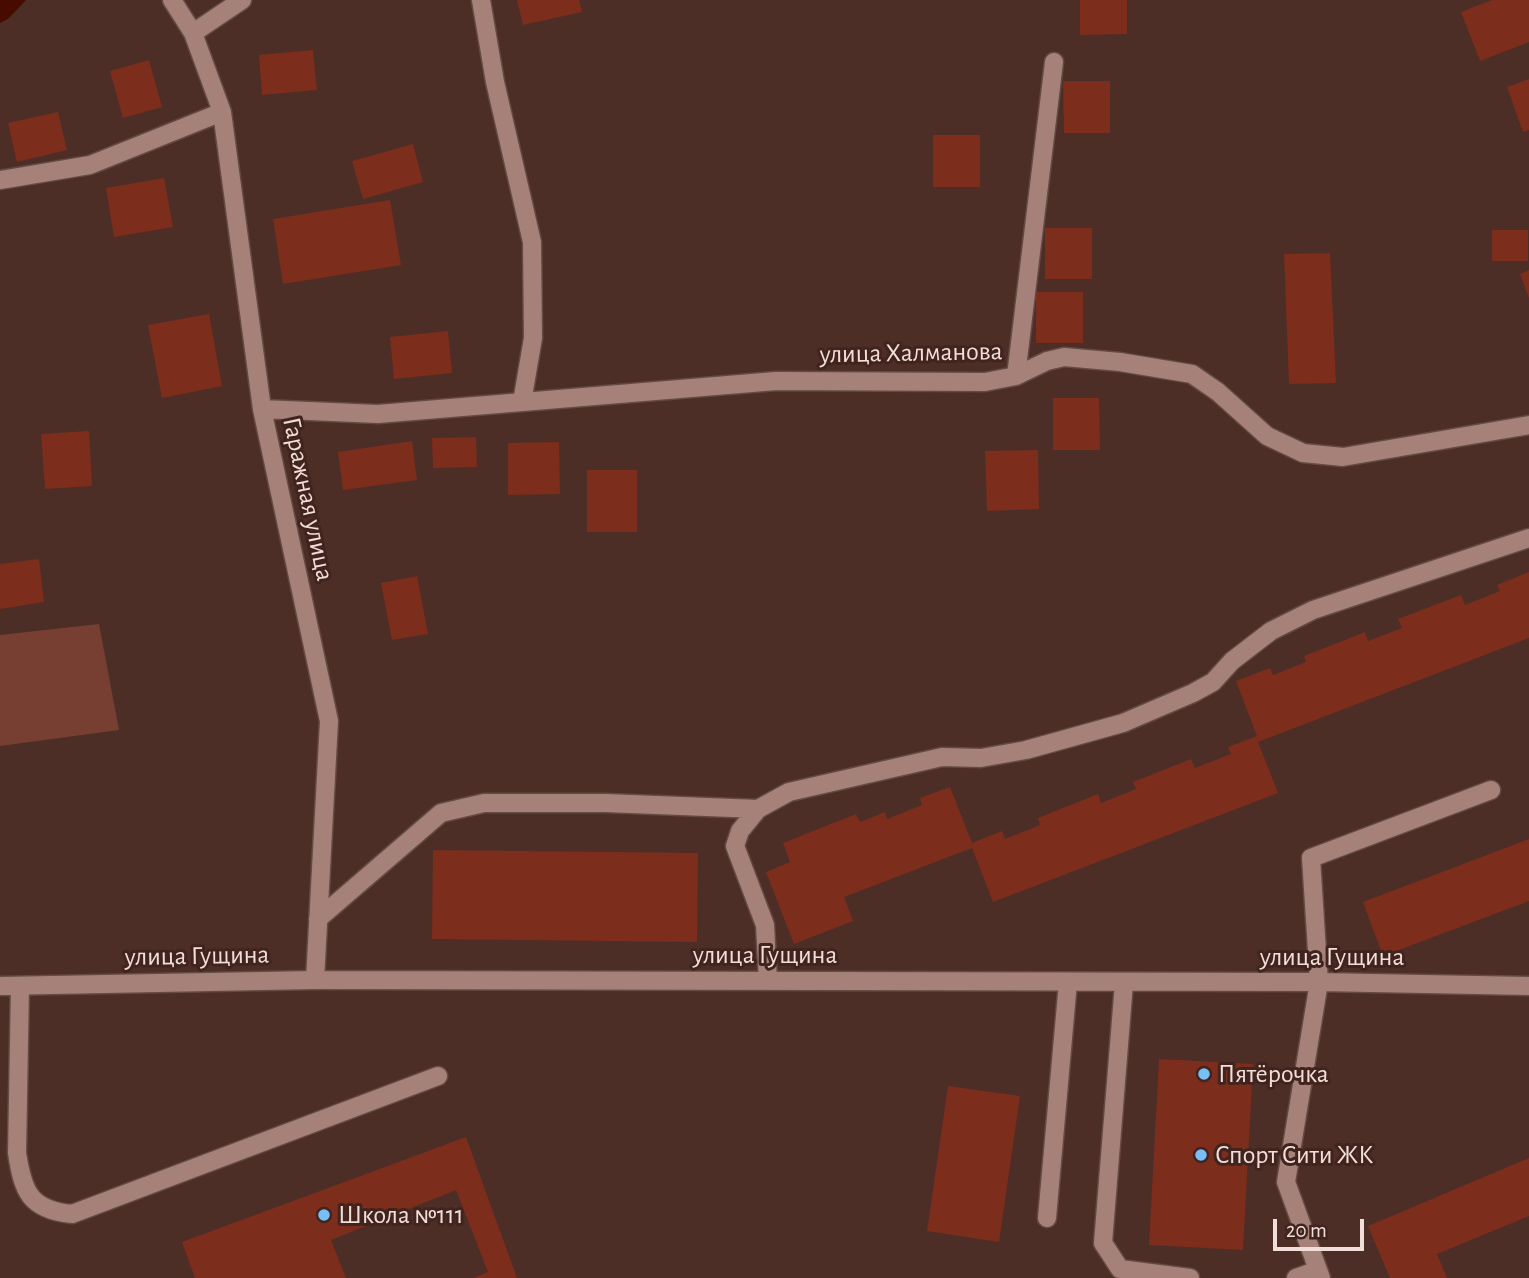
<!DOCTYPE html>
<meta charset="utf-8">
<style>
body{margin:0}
#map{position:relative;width:1529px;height:1278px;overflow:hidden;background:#4c2e27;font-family:"Alegreya Sans",sans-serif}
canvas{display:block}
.scale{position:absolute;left:1273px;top:1219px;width:91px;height:32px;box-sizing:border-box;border:4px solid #f2ded9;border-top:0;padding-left:9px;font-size:21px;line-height:24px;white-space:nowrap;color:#f2ded9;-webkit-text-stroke:5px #41241e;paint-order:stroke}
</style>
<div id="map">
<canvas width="1529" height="1278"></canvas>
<div class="scale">20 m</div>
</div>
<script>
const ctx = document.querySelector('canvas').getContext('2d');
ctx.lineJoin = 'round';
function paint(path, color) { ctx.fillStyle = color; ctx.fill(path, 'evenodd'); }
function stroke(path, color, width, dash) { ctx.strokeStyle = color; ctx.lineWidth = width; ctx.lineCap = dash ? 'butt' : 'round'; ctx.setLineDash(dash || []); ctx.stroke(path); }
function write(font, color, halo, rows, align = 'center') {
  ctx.font = font + ' "Alegreya Sans",sans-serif'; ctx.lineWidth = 6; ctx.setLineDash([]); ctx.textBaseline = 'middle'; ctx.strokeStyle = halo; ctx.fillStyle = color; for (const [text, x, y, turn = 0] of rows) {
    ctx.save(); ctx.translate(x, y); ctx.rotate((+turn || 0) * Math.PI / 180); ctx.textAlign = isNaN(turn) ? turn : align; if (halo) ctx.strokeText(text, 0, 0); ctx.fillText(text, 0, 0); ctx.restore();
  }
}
paint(new Path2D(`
 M99 624 119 730 0 746V635Z`), '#773f32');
paint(new Path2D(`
 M0 0H26L9 18 0 23Z`), '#470b01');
paint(new Path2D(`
 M517 0H579L582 12 523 25Z
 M1080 0H1127V34L1080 35Z
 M1492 0H1529V42L1480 61 1461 12Z
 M313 50 317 90 262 95 259 55Z
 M149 60 162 107 123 118 110 71Z
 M1529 79V130L1523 132 1507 87Z
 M1063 81H1110V133H1064Z
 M58 112 67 150 17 162 8 123Z
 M933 135H980V187H933Z
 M413 144 423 182 363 199 352 161Z
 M164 178 173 227 114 237 106 188Z
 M390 200 401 265 283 284 273 219Z
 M1045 228H1092V279H1045Z
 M1492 230H1528V261H1492Z
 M1330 253 1336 383 1289 384 1284 254Z
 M1529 270V298L1520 274Z
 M1036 292H1083V343H1036Z
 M209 314 222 386 162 398 148 325Z
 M448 331 452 373 394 379 390 337Z
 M1053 398H1099L1100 450H1053Z
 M89 431 92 486 45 489 41 434Z
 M476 437 477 467 433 468 432 438Z
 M412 441 417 480 343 490 338 452Z
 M559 442 560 494 508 495V443Z
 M1038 450 1039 509 987 511 985 451Z
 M587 470H637V532H587Z
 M39 559 44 602 0 609V564Z
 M1529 572V638L1258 742 1278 793 993 902 972 848 844 897 853 921 794 944 766 872 790 862 783 843 856 814 860 822 885 812 887 819 922 805 920 798 950 787 972 843 1002 831 1005 839 1040 825 1038 818 1098 794 1101 803 1136 789 1133 782 1191 759 1195 768 1231 754 1228 747 1257 736 1236 681 1270 668 1273 675 1306 662 1304 656 1365 632 1368 641 1402 628 1398 619 1461 595 1465 605 1500 591 1497 585Z
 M417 576 428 634 392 640 381 583Z
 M1529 839V901L1383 956 1363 902Z
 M433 850 698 853 697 942 432 939Z
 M1159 1059 1253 1064 1243 1250 1149 1245Z
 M948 1086 1020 1096 999 1242 927 1231Z
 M466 1137 517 1278H473L488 1272 456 1190 331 1240 346 1278H195L182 1242Z
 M1529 1158V1216L1437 1254 1447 1278H1390L1368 1226Z`), '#7c2d1c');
const minor = new Path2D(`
 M172 0 193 33 222 112 262 409 329 721 315 980
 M481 0 495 82 532 242 533 338 522 402
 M193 33 242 0
 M0 180 90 165 222 112
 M1016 376 1054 62
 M262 409 378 414 776 381 985 382 1016 376 1047 361 1064 357 1120 362 1192 374 1218 392 1267 436 1303 453 1343 457 1529 425
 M318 919 441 813 484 803H605L758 809
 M768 981 765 925 735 846 740 831 758 809 789 792 942 757 981 758 1026 750 1123 723 1193 693 1213 682 1232 661 1271 631 1313 610 1529 538
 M1124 983 1103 1243 1120 1269 1190 1278
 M0 986 315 980 1319 982 1529 986
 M20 986 17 1153C23 1192 30 1210 72 1214L438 1076
 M1047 1218 1068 982
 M1296 1278 1318 1270
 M1321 1278 1286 1182 1319 982 1311 858 1491 790`);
stroke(minor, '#634a44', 21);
stroke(minor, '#a58179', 18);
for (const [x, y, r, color] of [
 [1204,1074,7,"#78bff7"],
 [1201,1155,7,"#78bff7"],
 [324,1215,7,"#78bff7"]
]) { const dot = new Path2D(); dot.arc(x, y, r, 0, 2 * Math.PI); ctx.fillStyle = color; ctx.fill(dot); stroke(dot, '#41241e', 2.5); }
write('26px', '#f2ded9', '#41241e', [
 ["улица Халманова",911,353,-1],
 ["Гаражная улица",308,499,78],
 ["улица Гущина",765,955],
 ["улица Гущина",197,956,-1],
 ["улица Гущина",1332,957]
]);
write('26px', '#f2ded9', '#41241e', [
 ["Пятёрочка",1218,1074],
 ["Спорт Сити ЖК",1215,1155],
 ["Школа №111",338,1215]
], 'left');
</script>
